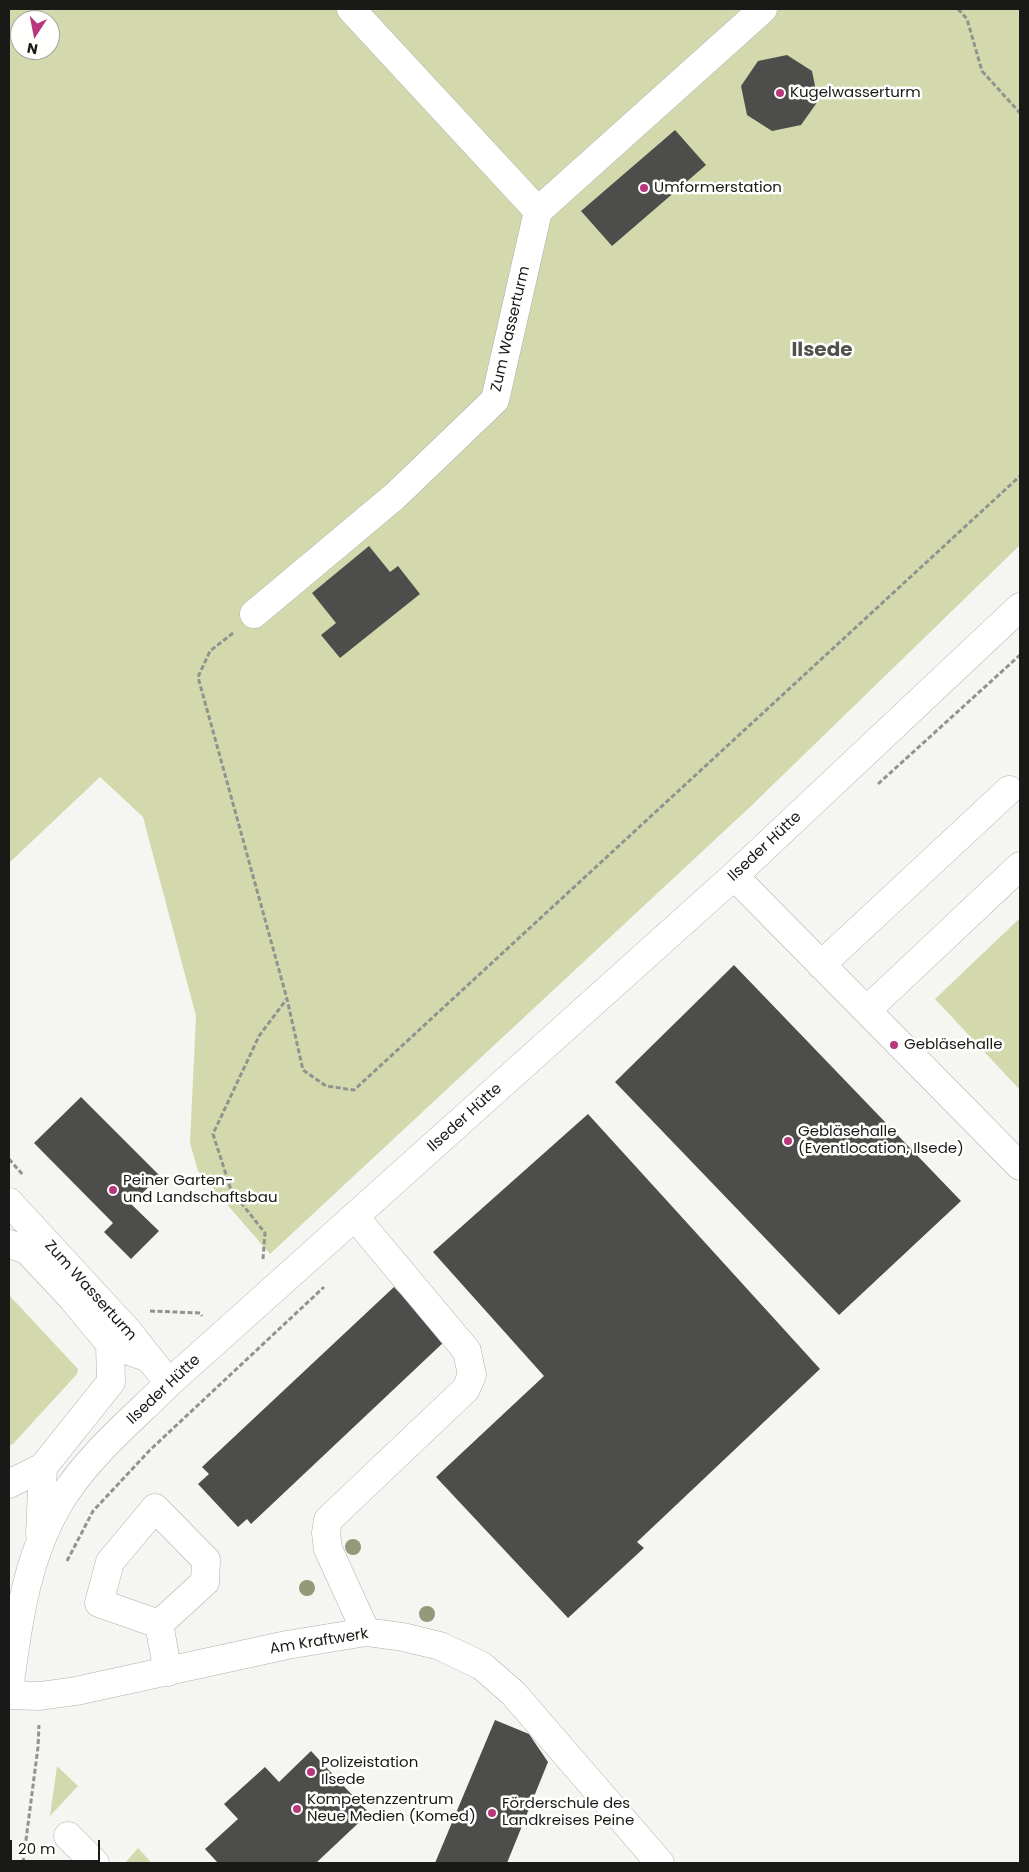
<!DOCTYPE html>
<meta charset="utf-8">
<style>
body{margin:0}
#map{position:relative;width:1029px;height:1872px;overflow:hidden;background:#f5f6f2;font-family:Poppins,sans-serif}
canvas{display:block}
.frame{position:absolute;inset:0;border:10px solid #191918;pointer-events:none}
.north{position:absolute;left:10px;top:10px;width:50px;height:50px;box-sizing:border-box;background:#fffffe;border:1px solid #a3a3a2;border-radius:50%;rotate:191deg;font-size:14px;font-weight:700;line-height:20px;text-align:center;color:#191918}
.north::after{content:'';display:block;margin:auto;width:18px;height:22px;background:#b9367d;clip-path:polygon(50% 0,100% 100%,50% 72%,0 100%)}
.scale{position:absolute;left:10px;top:1840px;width:90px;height:22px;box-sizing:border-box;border:2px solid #191918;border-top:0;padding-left:6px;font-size:15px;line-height:18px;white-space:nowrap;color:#191918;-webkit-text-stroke:4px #fffffe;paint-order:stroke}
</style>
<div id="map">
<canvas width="1029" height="1872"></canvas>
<div class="frame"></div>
<div class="north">N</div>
<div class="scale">20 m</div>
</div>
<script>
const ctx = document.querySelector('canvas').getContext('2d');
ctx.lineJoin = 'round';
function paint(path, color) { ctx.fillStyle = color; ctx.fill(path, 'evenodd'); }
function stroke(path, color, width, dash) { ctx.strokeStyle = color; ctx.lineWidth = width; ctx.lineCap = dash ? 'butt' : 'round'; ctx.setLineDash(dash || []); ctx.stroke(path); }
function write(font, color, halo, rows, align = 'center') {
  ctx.font = font + ' Poppins,sans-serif'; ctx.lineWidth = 5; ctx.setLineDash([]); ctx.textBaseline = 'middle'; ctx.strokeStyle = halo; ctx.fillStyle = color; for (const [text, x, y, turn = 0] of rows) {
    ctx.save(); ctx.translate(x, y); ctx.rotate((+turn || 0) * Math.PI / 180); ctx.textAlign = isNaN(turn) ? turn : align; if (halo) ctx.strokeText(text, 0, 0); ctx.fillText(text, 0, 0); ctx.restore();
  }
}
paint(new Path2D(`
 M9 9H1020V545L750 807 270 1254 198 1171 190 1143 196 1016 143 817 100 777 9 863ZM20 20H50V50H20Z
 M1020 918V1090L935 999Z
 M9 1295 78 1369 77 1374 13 1444 9 1446Z
 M57 1766 78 1786 50 1816Z
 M138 1848 150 1861V1863H125Z`), '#d4d9ad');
paint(new Path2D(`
 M787 55 812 71 818 101 801 125 772 131 747 115 741 86 758 61Z
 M675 130 706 165 612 246 581 211Z
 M369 546 390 572 398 566 420 594 340 658 321 635 336 623 312 593Z
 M734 965 961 1201 839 1315 615 1082Z
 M81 1097 160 1176 131 1204 159 1231 131 1259 104 1232 113 1223 34 1143Z
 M588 1114 820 1369 637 1542 644 1548 568 1618 436 1477 544 1376 433 1252Z
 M394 1287 445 1341 251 1524 247 1519 238 1527 198 1484 209 1474 202 1467Z
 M495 1720 529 1734 548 1762 507 1863H435Z
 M311 1751 369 1813 316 1863H218L205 1849 238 1819 224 1804 265 1767 279 1782Z`), '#4d4d4b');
const minor = new Path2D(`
 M538 211 763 9
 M254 614 395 496 495 400 538 211 351 9
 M734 876 1020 1166
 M821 965 1009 790
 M867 1010 1020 866
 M9 1202 127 1330 169 1383
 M355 1217 467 1351 472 1375 466 1389 328 1520 326 1533 328 1549 366 1632
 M9 1244 27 1250 72 1298 110 1344 149 1358
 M9 1484 43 1467 111 1382 110 1344
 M40 1534 43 1467
 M159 1624 205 1582 206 1560 155 1508 110 1562 99 1603 159 1624 168 1672
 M9 1690C18 1623 26 1555 63 1497 91 1453 133 1419 169 1383L734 876 1020 607
 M9 1695 40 1696 76 1691 287 1645 366 1632 403 1637 440 1646 482 1666 513 1693 660 1863
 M68 1836 95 1863`);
stroke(minor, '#aeafac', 29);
stroke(new Path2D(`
 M958 9 967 19 982 71 1020 113
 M233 633 210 651 198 677 287 999 303 1070 326 1086 354 1090 1020 476
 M878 784 1020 655
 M9 1159 23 1175
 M263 1259 265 1233 231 1190 213 1134 259 1036 286 1000
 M150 1311 200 1313 202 1316
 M67 1561 93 1511 150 1450 324 1287
 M23 1863 38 1747 39 1725`), '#929390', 3, [5, 2.5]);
stroke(minor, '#fff', 28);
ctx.fillStyle = '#96987a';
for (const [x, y] of [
 [353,1547],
 [307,1588],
 [427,1614]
]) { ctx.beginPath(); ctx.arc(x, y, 8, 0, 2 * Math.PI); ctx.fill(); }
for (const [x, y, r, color] of [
 [780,93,5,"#b9367d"],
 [644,188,5,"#b9367d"],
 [894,1045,5,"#b9367d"],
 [788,1141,5,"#b9367d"],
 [113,1190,5,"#b9367d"],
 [311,1772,5,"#b9367d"],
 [297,1809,5,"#b9367d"],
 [492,1813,5,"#b9367d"]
]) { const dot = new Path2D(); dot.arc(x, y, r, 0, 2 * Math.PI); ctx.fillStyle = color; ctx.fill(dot); stroke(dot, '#fffffe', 2); }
write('15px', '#191918', '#fffffe', [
 ["Kugelwasserturm",790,93],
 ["Umformerstation",654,188],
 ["Gebläsehalle",904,1045],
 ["Gebläsehalle",798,1132],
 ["(Eventlocation, Ilsede)",798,1149],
 ["Peiner Garten-",123,1181],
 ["und Landschaftsbau",123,1198],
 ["Polizeistation",321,1763],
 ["Ilsede",321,1780],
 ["Kompetenzzentrum",307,1800],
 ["Neue Medien (Komed)",307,1817],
 ["Förderschule des",502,1804],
 ["Landkreises Peine",502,1821]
], 'left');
write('15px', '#191918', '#fffffe', [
 ["Zum Wasserturm",511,329,-77],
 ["Ilseder Hütte",765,847,-43],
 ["Ilseder Hütte",465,1118,-42],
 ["Zum Wasserturm",90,1291,48],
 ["Ilseder Hütte",164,1390,-43],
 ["Am Kraftwerk",319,1642,-9]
]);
write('bold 20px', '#51514e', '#fffffe', [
 ["Ilsede",822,351]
]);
</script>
